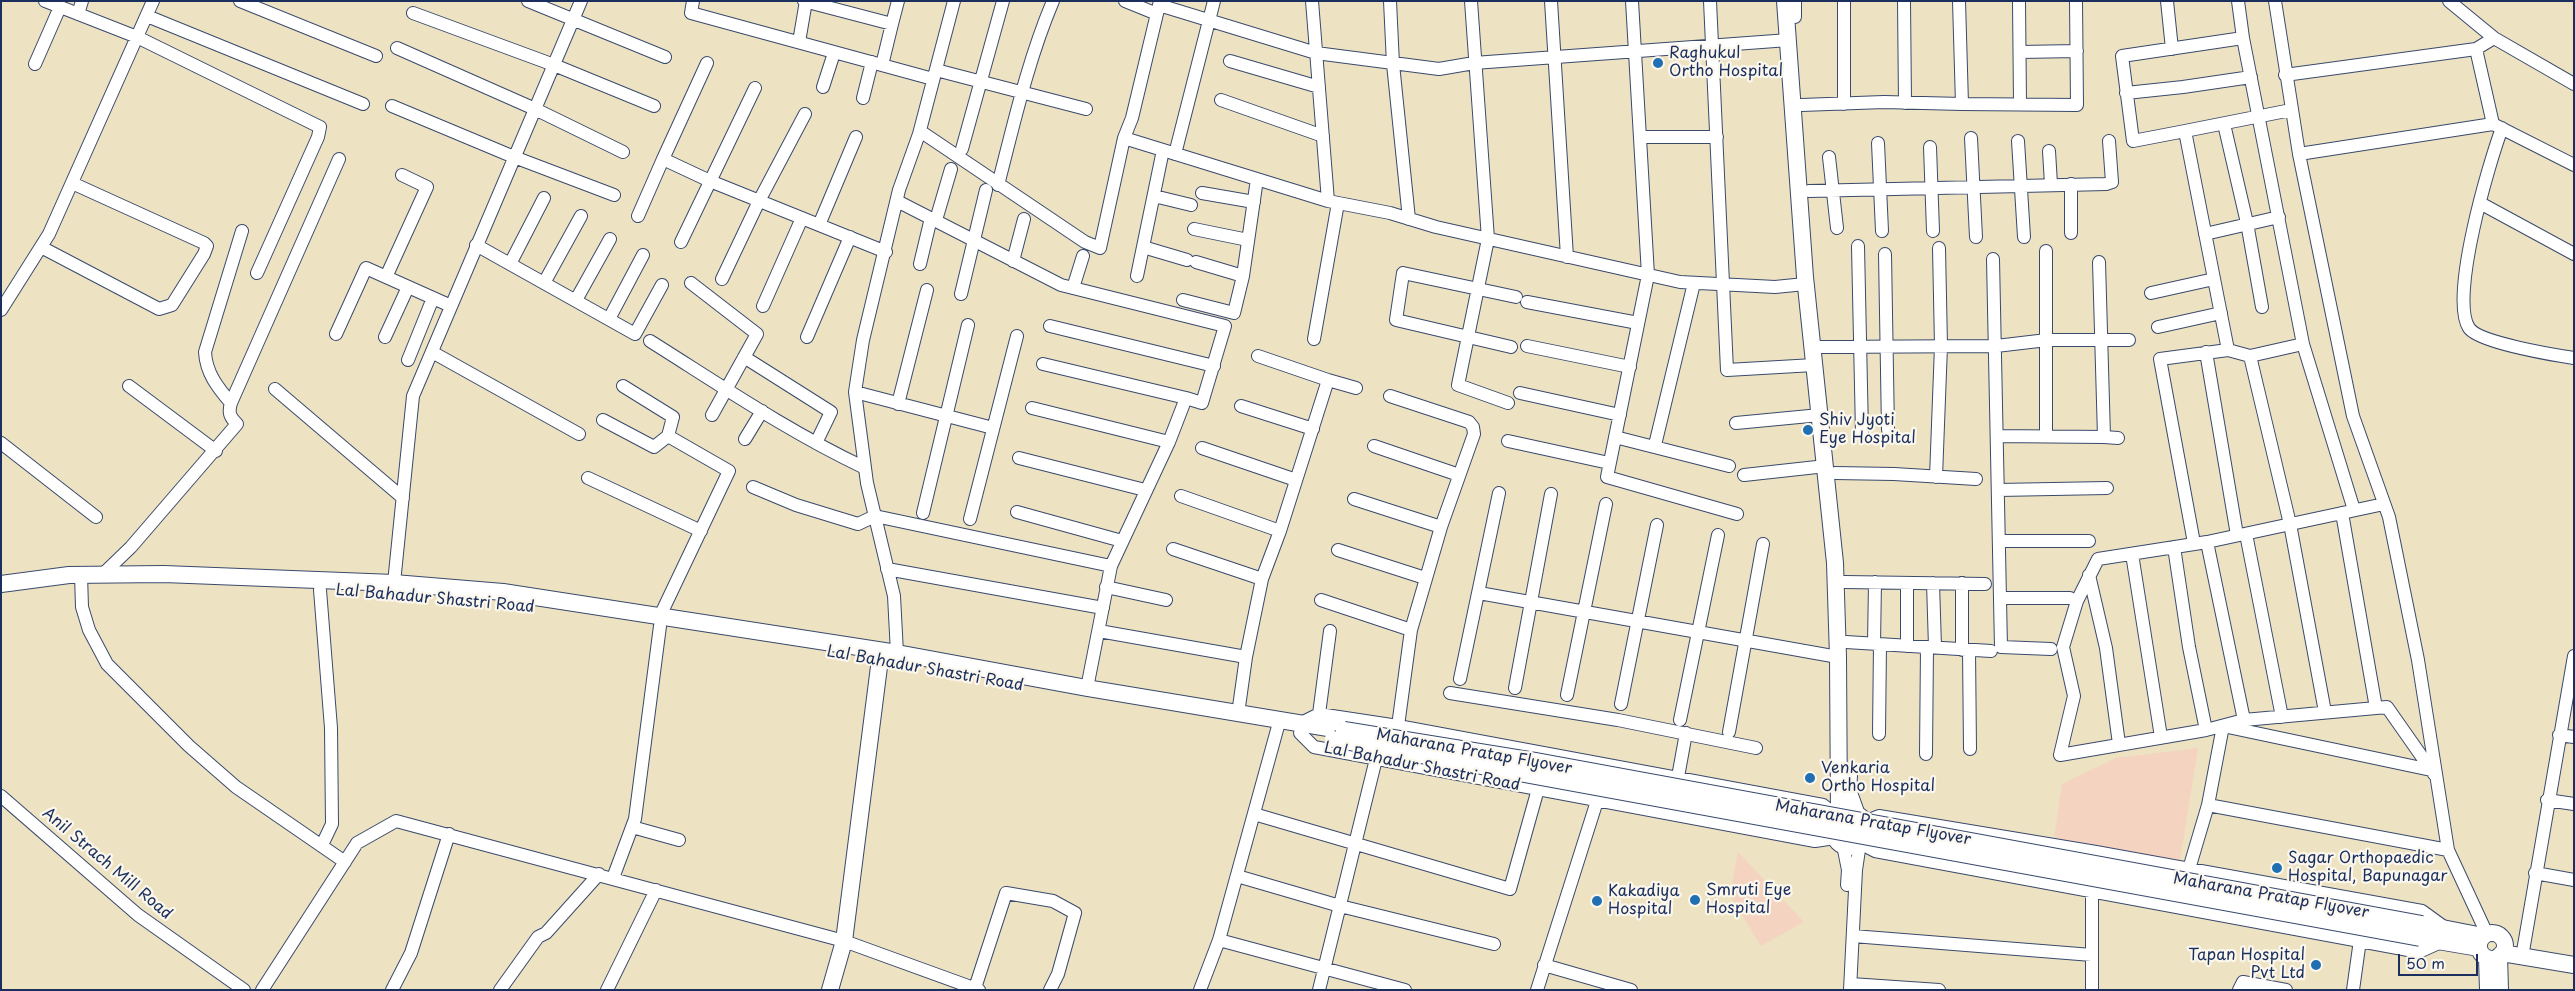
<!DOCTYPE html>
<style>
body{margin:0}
#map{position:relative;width:2575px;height:991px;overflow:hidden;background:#ede2c1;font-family:"Playpen Sans",sans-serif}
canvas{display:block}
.frame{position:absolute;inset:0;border:2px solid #1b2f5e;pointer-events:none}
.scale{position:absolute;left:2398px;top:954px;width:80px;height:22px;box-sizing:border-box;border:2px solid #1b2f5e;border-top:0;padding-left:6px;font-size:15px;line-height:18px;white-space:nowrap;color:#1b2f5e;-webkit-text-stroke:4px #fbf7ec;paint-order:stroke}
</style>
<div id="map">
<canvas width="2575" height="991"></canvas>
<div class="frame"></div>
<div class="scale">50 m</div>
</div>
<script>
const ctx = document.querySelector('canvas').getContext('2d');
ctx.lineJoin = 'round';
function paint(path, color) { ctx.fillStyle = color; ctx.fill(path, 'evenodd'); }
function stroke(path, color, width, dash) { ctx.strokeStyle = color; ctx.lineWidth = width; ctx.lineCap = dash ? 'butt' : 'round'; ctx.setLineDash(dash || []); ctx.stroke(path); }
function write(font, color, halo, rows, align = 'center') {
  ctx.font = font + ' "Playpen Sans",sans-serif'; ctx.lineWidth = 4.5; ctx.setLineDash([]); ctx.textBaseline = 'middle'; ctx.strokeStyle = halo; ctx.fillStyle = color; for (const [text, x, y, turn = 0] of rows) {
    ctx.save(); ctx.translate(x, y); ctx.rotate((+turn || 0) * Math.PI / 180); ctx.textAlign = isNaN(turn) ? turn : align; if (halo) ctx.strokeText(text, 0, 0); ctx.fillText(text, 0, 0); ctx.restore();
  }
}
paint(new Path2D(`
 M2198 748 2180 860 2054 839 2062 784 2116 758Z
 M1738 852 1804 922 1761 946 1730 895Z`), '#f4d3c0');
const minor = new Path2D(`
 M45 1 137 37 320 127 318 137 257 273
 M240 1 376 56
 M528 1 665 57
 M693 1 691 13 933 79
 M804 1 892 24 898 1
 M1125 1 1157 14
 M1312 1 1328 201
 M1390 1 1393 64 1409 219
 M1471 1 1488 239 1458 385 1508 403
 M1551 1 1567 257
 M1632 1 1648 275 1607 477 1737 514
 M1710 1 1727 370 1814 365
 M1844 1V104
 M1904 1 1905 103
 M1959 1 1962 104 2077 105 2076 1
 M2019 1 2020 103
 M2167 1 2172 49
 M2238 1 2243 38
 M2275 1 2299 154 2353 416 2389 517 2418 660 2448 850 2487 934
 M2449 1 2494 38
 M1159 5 1316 53 1439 69 1474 63 1789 40
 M413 13 554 65 654 106
 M78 14 82 1
 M147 16 363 104
 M1795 17V1
 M799 42 806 1
 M397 48 535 109 623 152
 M2020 52 2077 51
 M1230 61 1319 87
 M35 64 60 7
 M882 65 892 24
 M936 70 1086 109
 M2285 75 2476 49
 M2574 84 2494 38 2476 49 2493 124 2574 165
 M823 87 834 53
 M2126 93 2183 87 2251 77
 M863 98 872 62
 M1221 100 1323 136
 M1801 105 1884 102 1962 104
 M392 106 514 157 614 195
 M2291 110 2185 131 2228 350 2250 356 2290 524 2325 712
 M2224 124 2247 223 2262 307
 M2502 128C2489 163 2449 298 2469 328 2479 343 2555 355 2574 358
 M920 131 1085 242 1100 248 1124 138 1132 118 1160 1
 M2185 131 2133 141 2122 56 2243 38 2303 344 2354 510
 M1640 137H1717
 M1124 138 1328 201 1390 213 1436 227 1680 282 1775 287 1805 284
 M1971 138 1976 237
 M2018 141 2024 237
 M1878 143 1882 231
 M1930 147 1933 231
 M962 149 1003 1
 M2049 151 2051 184
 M1175 154 1214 1
 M2299 154 2493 124
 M1829 157 1837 228
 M663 159 707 63
 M2071 184V233
 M998 185C1014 123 1028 60 1053 1
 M1809 191 2106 184 2112 182 2109 141
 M1202 193 1254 202
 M1154 196 1191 205
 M897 201 1061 285 1225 326 1202 403 1186 398 1169 442 1111 566 1087 688
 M2480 203 2574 254
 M638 216 663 159 710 181 886 252
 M936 220 951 169
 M819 225 856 137
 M1194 229 1248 240
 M2205 234 2279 217
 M681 242 755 88
 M476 245 635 334 662 285
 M1858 246 1862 433
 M41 247 159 309 172 305 204 254 207 246 204 243 72 183
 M1143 247 1187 260
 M1885 254 1888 430
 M1993 259 2001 647 2051 649
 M1013 261 1024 219
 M1196 262 1243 276
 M510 264 544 198
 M920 264 931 218
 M1137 276 1163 150
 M386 277 427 187 402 175
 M722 279 759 201 805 114
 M544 283 581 216
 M691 283 757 334 712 415
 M1073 288 1083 256
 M2151 293 2214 279
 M961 294 986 190
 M576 300 610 239
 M1183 300 1234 313 1243 276 1257 179
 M1527 302 1638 323
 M763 306 802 218
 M1 310 49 234 153 1
 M609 319 643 255
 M1050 326 1214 366
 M2158 327 2221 313
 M336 334 366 268 451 306
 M385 337 408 287
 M807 337 850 237
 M1314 339 1338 203
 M650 341C720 385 789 432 865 468
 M1527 346 1630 367
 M1511 347 1396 320 1403 273 1516 297
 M1818 347 1996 346 2047 340H2129
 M432 352 579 434
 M2206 352 2237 535
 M1258 356 1328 380
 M2250 356 2303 344
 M744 357 831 412 816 443
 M408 360 433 298
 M1043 364 1186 398
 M129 386 216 451
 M275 389 403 498
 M855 392 993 428
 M1520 393 1620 415
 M1390 396 1469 422 1473 427 1474 434 1441 527 1411 630 1398 726
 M231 403C218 388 206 373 205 352L242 231
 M898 404 927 290
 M1241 406 1313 429
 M1032 408 1169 442
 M603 420 654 447 668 436 673 417 623 386
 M1736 423 1820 415
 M1997 436 2104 437 2099 262
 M2046 436V251
 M1615 437 1729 466
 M2104 437 2118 438
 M745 439 762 411
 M1508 441 1609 463
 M1 443 96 517
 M1655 445 1694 283
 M1374 446 1459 475
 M1202 448 1296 480
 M1019 458 1145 490
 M1835 473 1894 474 1976 479
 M1744 475 1826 466
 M1936 477 1941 346 1939 248
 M588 478 701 531
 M753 487 796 505 858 524 875 516 1111 566
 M1998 490 2107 488
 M1181 496 1280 531
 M1354 499 1441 527
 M2384 504 2207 542 2098 559 2077 601 2063 647 2074 696 2060 755 2206 730 2244 720 2387 707 2434 774
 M1017 512 1122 541
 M923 513 968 325
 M2342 513 2376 708
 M970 519 1017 336
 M2246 534 2282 717
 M1999 541H2089
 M2207 542 2244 720
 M2194 543 2160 359 2228 350
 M2174 547 2189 647 2206 730
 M1173 549 1262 579
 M1338 550 1425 578
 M2132 554 2161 737
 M887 569 1103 608
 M81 575 82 607 89 630 107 664 189 746 236 787 345 862
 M102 575 131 547 237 424C230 417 228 413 231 403L339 159
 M2089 575 2106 648 2119 744
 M1844 582 1985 584
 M394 583 413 396 581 1
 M1907 583V646
 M1933 583 1935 647
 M1962 583V650
 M1106 587 1166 600
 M320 590 331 728 332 824 322 845
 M1479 593 1838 657
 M2001 598H2070
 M1321 600 1411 630
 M660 616 729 471 668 436
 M1099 631 1246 657
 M1846 642 1991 651
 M1874 644 1875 582
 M1969 650 1970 749
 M897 653 894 596 867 483 855 392 863 340 899 190 919 134 954 1
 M1460 679 1499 493
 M1515 688 1551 494
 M1450 693 1618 720 1756 748
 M1567 695 1606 504
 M1621 704 1657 525
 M1238 714 1246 657 1262 579 1280 531 1328 380 1356 388
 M1319 714 1330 631
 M1680 720 1718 535
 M1301 723 1319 714 1398 726 1823 805 1837 816
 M1729 732 1763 544
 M1300 733 1314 747 1815 841 1835 838
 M1879 734 1880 644
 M2559 735 2574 737
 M1926 754 1927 647
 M1678 777 1686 733
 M1 796 138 915 244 990
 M2547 800 2574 804
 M2208 805 2448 850
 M1254 814 1510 889 1538 789
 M1864 822 1879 816 2096 852 2422 911 2444 927
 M632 827 679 840
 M1843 845 1848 870 1847 885
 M2189 869 2208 805 2223 726 2431 770
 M2535 873 2574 880
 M1237 876 1340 906 1494 944
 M613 878 635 819 660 626
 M1853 936 2092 955
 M1219 940 1405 990
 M2522 957 2574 656
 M1544 965 1631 990
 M1851 984 1939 990
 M975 988 1006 893 1053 901 1075 913 1058 974 1050 990
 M262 990 357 843 396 821 844 941 979 990
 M392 990 411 953 449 834
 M500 990 538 937 546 933 599 874
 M607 990 656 890
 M1200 990 1219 940 1280 719
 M1319 990 1376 759
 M1537 990 1597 801
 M1850 990 1856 870 1860 843 1875 851 2419 952 2441 942
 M2092 990V890
 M2239 990 2243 982 2286 990
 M2353 990 2360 940`);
const major = new Path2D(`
 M1785 1 1805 277 1835 563 1838 657 1839 817
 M1 584 69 575 164 574 394 583 503 592 897 653 1087 688 1334 729
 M1849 776 1848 790 1857 815
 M1833 830a17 17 0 1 1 34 0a17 17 0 1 1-34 0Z
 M2422 924 2483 936
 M2479 946a13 13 0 1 1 26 0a13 13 0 1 1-26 0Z
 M2420 938 2479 948
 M2502 953 2574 965
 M2499 956 2500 990
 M2487 958 2488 990
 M830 990 844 941 881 651`);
stroke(minor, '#3a4a6d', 14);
stroke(major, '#3a4a6d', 18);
stroke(minor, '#fff', 12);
stroke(major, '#fff', 16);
const majorBridge = new Path2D(`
 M1344 730 1535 761 2422 924
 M1333 739 2420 938`);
stroke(majorBridge, '#3a4a6d', 18, []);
stroke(majorBridge, '#fff', 16);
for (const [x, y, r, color] of [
 [1658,63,6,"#1f6fb2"],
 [1808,430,6,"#1f6fb2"],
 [1810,778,6,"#1f6fb2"],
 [2277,868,6,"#1f6fb2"],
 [1695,900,6,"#1f6fb2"],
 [1597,901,6,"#1f6fb2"],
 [2316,965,6,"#1f6fb2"]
]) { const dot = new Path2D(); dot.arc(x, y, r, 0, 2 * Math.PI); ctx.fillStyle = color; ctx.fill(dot); stroke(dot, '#fbf7ec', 2); }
write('16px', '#1b2f5e', '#fbf7ec', [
 ["Raghukul",1669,54],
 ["Ortho Hospital",1669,72],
 ["Shiv Jyoti",1819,421],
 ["Eye Hospital",1819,439],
 ["Venkaria",1821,769],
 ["Ortho Hospital",1821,787],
 ["Sagar Orthopaedic",2288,859],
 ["Hospital, Bapunagar",2288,877],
 ["Smruti Eye",1706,891],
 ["Hospital",1706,909],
 ["Kakadiya",1608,892],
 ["Hospital",1608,910],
 ["Tapan Hospital",2305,956,"right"],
 ["Pvt Ltd",2305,974,"right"]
], 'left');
write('16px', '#1b2f5e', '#fbf7ec', [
 ["Lal Bahadur Shastri Road",435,599,5],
 ["Lal Bahadur Shastri Road",925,669,10],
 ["Maharana Pratap Flyover",1474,752,10],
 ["Lal Bahadur Shastri Road",1422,767,11],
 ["Maharana Pratap Flyover",1873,823,10],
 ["Anil Strach Mill Road",107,864,40],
 ["Maharana Pratap Flyover",2271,896,10]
]);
</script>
